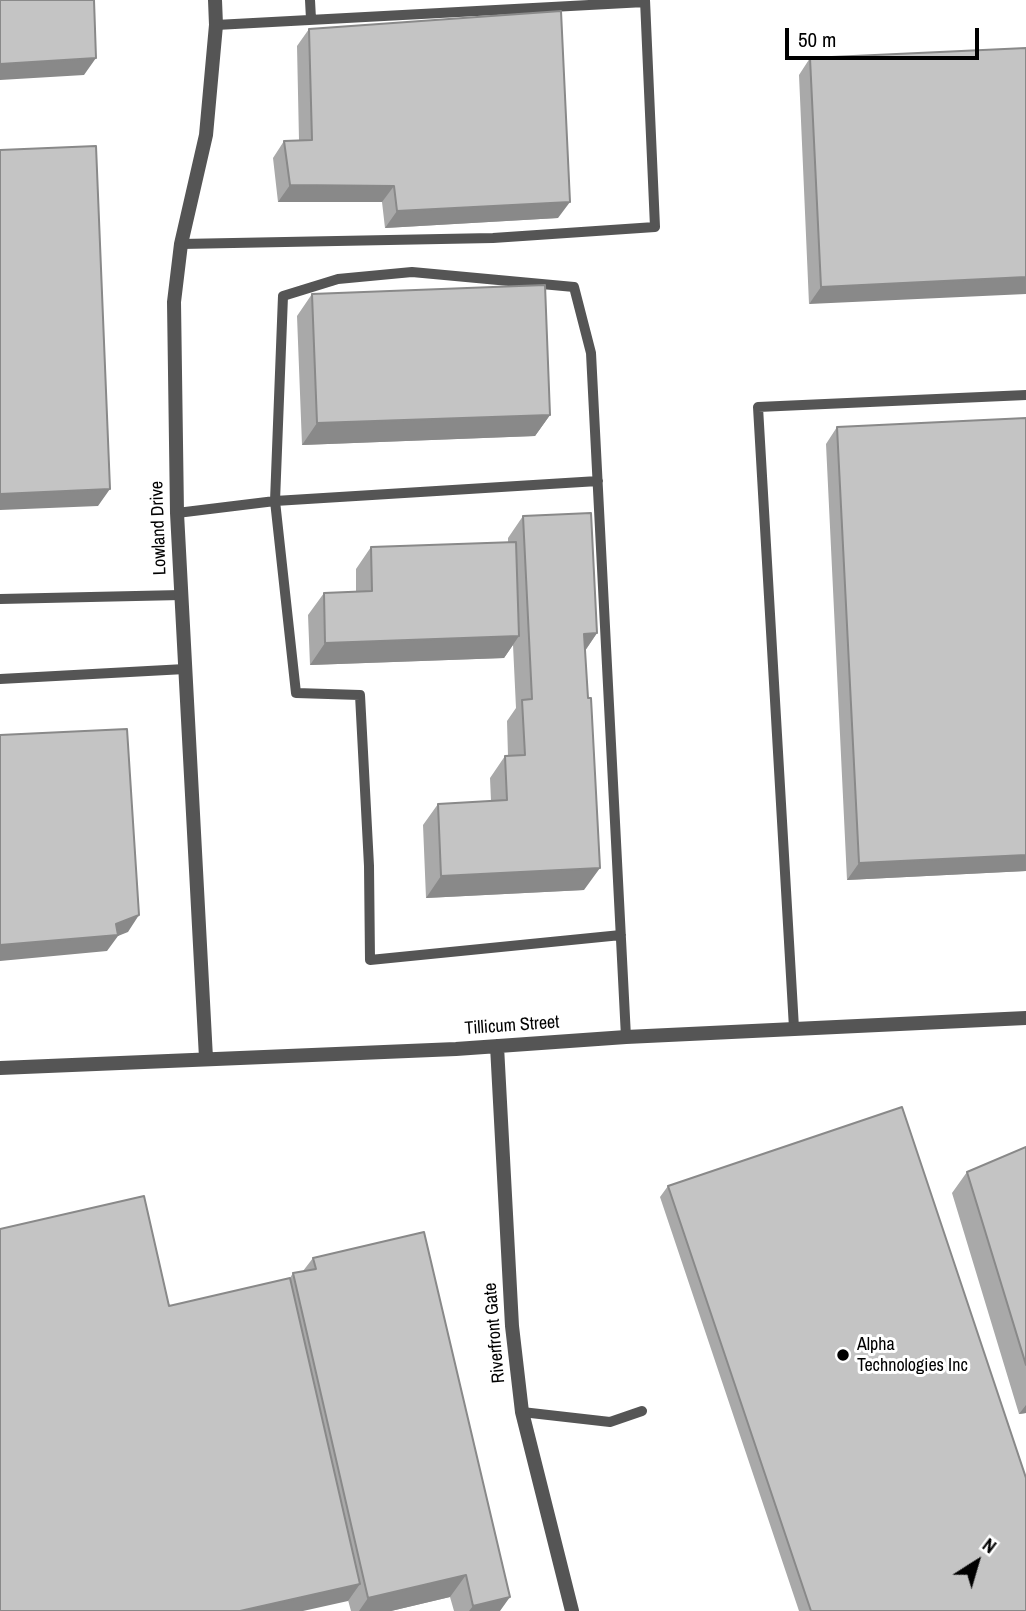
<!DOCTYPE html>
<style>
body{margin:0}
#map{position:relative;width:1026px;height:1611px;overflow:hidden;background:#fff;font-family:"Archivo Narrow",sans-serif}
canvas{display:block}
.north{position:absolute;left:942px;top:1527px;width:70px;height:70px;-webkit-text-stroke:5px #fff;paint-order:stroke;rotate:37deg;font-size:19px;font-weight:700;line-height:28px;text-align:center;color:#000}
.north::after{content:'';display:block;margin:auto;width:24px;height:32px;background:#000;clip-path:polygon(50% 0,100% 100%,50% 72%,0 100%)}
.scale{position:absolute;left:785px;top:28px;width:194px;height:32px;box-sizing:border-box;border:4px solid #000;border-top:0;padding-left:9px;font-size:21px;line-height:24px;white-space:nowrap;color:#000;-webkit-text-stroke:5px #fff;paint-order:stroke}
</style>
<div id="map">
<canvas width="1026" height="1611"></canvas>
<div class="north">N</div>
<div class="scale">50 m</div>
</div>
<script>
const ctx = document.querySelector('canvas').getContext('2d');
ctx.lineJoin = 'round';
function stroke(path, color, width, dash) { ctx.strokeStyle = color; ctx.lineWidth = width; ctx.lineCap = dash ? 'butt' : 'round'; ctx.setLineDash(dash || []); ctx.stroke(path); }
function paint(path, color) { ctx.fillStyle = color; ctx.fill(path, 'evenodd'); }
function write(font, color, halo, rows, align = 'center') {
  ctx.font = font + ' "Archivo Narrow",sans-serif'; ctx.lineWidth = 6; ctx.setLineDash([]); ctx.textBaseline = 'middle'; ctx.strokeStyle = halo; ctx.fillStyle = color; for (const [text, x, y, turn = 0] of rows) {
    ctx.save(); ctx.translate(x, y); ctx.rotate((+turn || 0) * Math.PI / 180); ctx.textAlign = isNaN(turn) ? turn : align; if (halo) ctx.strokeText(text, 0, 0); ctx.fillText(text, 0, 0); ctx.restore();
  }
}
stroke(new Path2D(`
 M310 0 311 19
 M216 25 645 2
 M181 244 493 238 655 227 645 0
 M598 481 275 501 296 693 360 695 369 866 370 960 621 935
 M177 513 275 501 283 296 338 279 412 272 574 287 591 353 626 1037
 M0 599 181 595
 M0 679 185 669
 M794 1028 758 407 1026 395
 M522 1412 610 1422 642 1411`), '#555', 10);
stroke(new Path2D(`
 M497 1046 512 1326 522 1412 572 1611
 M206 1058 177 513 174 302 181 244 206 135 216 25 215 0
 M0 1068 456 1049 626 1037 1026 1018`), '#555', 14);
paint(new Path2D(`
 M309 29 558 218 385 228 382 202H278L273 158 284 141 299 140 297 46Z
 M1026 48 809 304 799 75 810 58Z
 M312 294 550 415 535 436 302 445 297 316Z
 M837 427 1026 871 847 880 826 444Z
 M523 516 597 633 585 651 584 890 426 898 423 825 438 804 491 801 490 778 505 756H508L507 721 516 708 513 645 504 658 310 665 308 615 324 593 356 592V569L371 547 508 542V538Z
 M1026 1147V1413L1019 1414 952 1193 967 1172Z
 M668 1186 1026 1611H799L660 1197Z
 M313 1258 500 1611H454L450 1597 391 1611H351L348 1600 169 1306 290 1278 293 1273 303 1271Z`), '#a9a9a9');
paint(new Path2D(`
 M96 58 84 75 0 80V64Z
 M290 185 394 186 382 202H278Z
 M570 202 558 218 385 228 397 211Z
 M1026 277V294L809 304 821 287Z
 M550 415 535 436 302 445 317 423Z
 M110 489 98 506 0 510V494Z
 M597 633 582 655 584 634Z
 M519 636 504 658 310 665 325 643Z
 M1026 855V871L847 880 859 863Z
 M600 868 584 890 426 898 441 876Z
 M139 915 128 932 118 936 107 951 0 961V945L116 924Z
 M1026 1405V1413L1019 1414Z
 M466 1575 450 1597 391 1611H359L368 1598Z
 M360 1584 348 1601 303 1611H240Z
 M510 1597 500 1611H469L473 1606Z`), '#898989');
const building = new Path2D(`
 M0 0H94L96 58 0 64Z
 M561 11 570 202 397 211 394 186 290 185 284 141 312 140 309 29Z
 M1026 48V277L821 287 810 58Z
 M96 146 110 489 0 494V150Z
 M545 285 550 415 317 423 312 294Z
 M1026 418V855L859 863 837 427Z
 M591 513 597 633 584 634 588 698H591L600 868 441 876 438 804 507 800 505 756 525 755 522 700 532 699 523 516Z
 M516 542 519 636 325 643 324 593 372 591 371 547Z
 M127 729 139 915 116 924 118 935 0 945V735Z
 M902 1107 1026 1478V1611H811L668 1186Z
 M1026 1147V1365L967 1172Z
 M144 1196 169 1306 290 1278 360 1584 240 1611H0V1229Z
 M424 1232 510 1597 473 1606 466 1575 368 1598 293 1273 316 1269 313 1258Z`);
paint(building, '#c4c4c4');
stroke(building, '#898989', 2);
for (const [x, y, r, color] of [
 [843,1355,7,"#000"]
]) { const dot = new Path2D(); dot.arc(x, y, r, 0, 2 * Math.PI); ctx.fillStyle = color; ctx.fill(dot); stroke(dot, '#fff', 2.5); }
write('18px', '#000', '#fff', [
 ["Lowland Drive",159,528,-92],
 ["Tillicum Street",512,1026,-4],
 ["Riverfront Gate",495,1333,-95]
]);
write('18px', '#000', '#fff', [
 ["Alpha",857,1345],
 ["Technologies Inc",857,1366]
], 'left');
</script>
